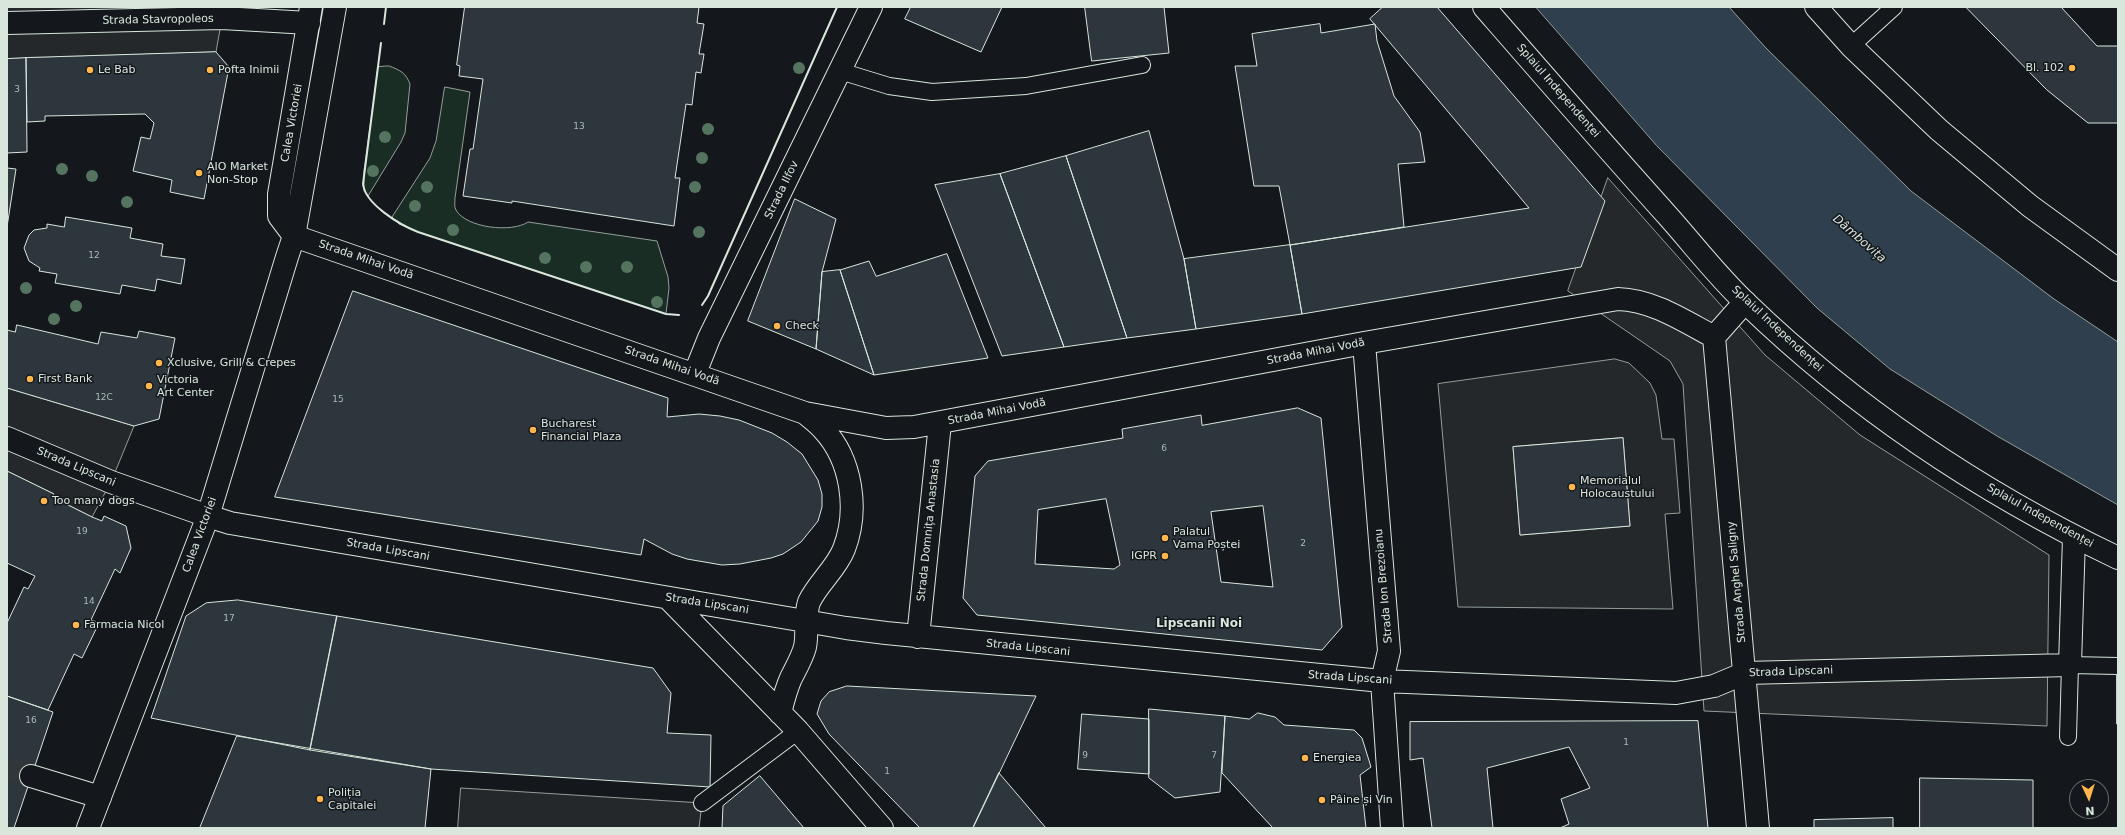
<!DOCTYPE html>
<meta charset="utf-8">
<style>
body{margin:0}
#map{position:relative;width:2125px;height:835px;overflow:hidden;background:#14181c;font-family:"DejaVu Sans",sans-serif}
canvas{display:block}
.frame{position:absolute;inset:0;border:8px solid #d8e6dc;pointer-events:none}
.north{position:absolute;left:2069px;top:779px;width:40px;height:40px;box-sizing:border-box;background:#14181c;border:1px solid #626a69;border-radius:50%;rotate:176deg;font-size:11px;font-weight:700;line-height:16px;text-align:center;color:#d8e6dc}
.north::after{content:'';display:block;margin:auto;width:14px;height:18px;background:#ffb74d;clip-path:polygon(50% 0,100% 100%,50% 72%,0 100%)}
</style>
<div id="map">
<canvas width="2125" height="835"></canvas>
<div class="frame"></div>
<div class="north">N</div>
</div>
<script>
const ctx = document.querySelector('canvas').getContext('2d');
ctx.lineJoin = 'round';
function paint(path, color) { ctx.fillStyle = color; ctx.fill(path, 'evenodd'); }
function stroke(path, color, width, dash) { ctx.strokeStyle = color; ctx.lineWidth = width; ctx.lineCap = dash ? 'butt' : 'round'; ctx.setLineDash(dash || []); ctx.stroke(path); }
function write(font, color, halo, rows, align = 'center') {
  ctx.font = font + ' "DejaVu Sans",sans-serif'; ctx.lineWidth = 3; ctx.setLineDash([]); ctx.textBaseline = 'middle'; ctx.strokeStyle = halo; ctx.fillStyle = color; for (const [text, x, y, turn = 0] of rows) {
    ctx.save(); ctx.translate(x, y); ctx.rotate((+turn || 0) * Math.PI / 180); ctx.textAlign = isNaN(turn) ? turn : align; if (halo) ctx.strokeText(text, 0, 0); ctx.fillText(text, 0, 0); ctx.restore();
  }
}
const green = new Path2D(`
 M389 66C400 70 406 73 410 84L405 133 401 142 368 196 364 191V171L378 67Z
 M445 87 470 92 455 198C455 202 454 207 456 210 466 228 512 233 528 222L657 241 668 277 669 288 666 314 418 232 399 224 392 217 430 158 436 141Z`);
paint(green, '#1a2d24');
stroke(green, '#939e99', 1);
const parking = new Path2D(`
 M7 7H224L216 52 7 59Z
 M1608 178 1765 355 1860 435 2049 555 2047 726 1704 711 1683 384 1670 361 1568 291Z
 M1615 359 1629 363 1650 383 1656 395 1662 439H1674L1680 513 1665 514 1673 609 1458 607 1438 384ZM1623 438 1630 526 1520 535 1513 447Z
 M7 388 134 426 111 482 92 517 52 497 54 494 7 471Z
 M461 788 702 803 699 828H458Z`);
paint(parking, '#24282b');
stroke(parking, '#939e99', 1);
const water = new Path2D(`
 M1536 7H1729L1766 48 1911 191 2054 299 2118 342V505L1997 436 1890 369 1817 308 1657 146Z`);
paint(water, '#2f3f4d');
stroke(water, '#939e99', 1);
const building = new Path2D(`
 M465 7H699L697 23 704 24 699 54H704L701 73 696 72 692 105 686 104 675 178H680L674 226 512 201V203L463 196 470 149H473L483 79 459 76 460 66 457 65Z
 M911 7H1002L981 52 905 19Z
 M1085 7H1164L1169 53 1092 61Z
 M1383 7H1437L1605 201 1581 267 1302 314 1290 245 1529 208 1370 19Z
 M1966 7H2061L2097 46H2118V123H2088L2047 90Z
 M1320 24 1321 33 1375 24 1377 41 1394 96 1420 132 1425 162 1398 164 1404 227 1290 245 1279 186H1254L1235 66H1257L1252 34Z
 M216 52 229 67 204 199 170 192 172 180 133 171 141 137 150 139 154 123 145 114 45 116V121L27 122 26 58Z
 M26 58 27 152 7 153V59Z
 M1149 131 1184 259 1196 329 1127 338 1066 156Z
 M1066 156 1127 338 1064 347 1000 174Z
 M7 168 16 169 7 227Z
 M1000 174 1064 347 1002 356 935 185Z
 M795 199 836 219 822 272 816 349 748 321Z
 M66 217 132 228 130 238 163 244 161 256 185 259 181 284 157 279 155 291 122 285 120 294 55 283 57 274 39 271 40 268 29 261 24 248 29 235 34 230 47 228V224L64 227Z
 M1290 245 1302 314 1196 329 1184 259Z
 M947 254 988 358 874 375 840 270 869 261 876 276Z
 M840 270 874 375 816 349 822 272Z
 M353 291 668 398 667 417 699 414 720 416 739 420 772 433 787 442 802 454 818 480 822 494V507L818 521 801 542 783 554 771 558 740 564 722 565 687 559 672 554 644 539 641 555 275 497Z
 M17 325 98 344 101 332 137 338 139 331 175 338 159 419 134 426 7 388V330L15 332Z
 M1298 408 1321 418 1342 627 1322 650 977 615 963 598 975 476 988 461 1123 438 1122 429 1201 415 1202 425ZM1106 499 1120 565 1114 569 1035 564 1038 510ZM1263 506 1273 587 1221 582 1211 512Z
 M1623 438 1630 526 1520 535 1513 447Z
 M7 471 54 494 52 497 92 517 102 521 104 516 126 526 131 548 120 573 115 569 91 620 99 623 82 658 74 654 48 710 7 696V623L24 587 28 589 35 576 7 563Z
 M238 600 337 616 310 750 151 718 186 616 206 603Z
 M337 616 653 668 671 693 667 733 711 735 710 787 431 769 310 750Z
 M2117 673H2118V724H2117Z
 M847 686 1036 696 973 828H920L829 734 817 714 821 701 829 692Z
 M7 696 53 712 14 828H7Z
 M1149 709 1225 716 1220 792 1175 798 1149 778Z
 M1258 713 1275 717 1284 725 1354 730 1362 738 1371 767 1360 775 1366 828H1273L1222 773 1225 716 1249 719Z
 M1082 714 1149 719V774L1078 769Z
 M1698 721 1708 828H1560L1569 824 1561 799 1590 788 1569 747 1487 768 1493 828H1432L1423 758 1410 760V722Z
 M237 736 431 769 425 828H200Z
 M999 773 1046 828H973Z
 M760 776 804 828H722L723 806Z
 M1920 778 2033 780V828H1920Z
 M1893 818V828H1814V820Z`);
paint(building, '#2c363c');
stroke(building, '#d8e6dc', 1);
stroke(new Path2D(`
 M7 768 31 776`), '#313739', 22, [22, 11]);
const service = new Path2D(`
 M1851 46 1894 7
 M840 71 889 86 932 92 1026 86 1142 65
 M2068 737 2070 665 2118 666
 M702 803 798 731`);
const pedestrian = new Path2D(`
 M7 23 222 18 309 23
 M7 438 111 482 208 516
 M31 776 100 797`);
const minor = new Path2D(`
 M294 236 805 413 886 428 914 427 1364 343 1618 299C1653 300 1684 321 1714 337
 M1714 337 1758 828
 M1714 337 1745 302
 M1364 343 1389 651 1382 681 1392 828
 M695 373 709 338 871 7
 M208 516 230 523 846 628 886 633 1382 681 1676 693 1714 686 1745 673 2070 665 2074 537
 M668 598 798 731 882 828
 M918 637 940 423
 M780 713C783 701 786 689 791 678 796 668 802 658 805 647 808 633 804 617 809 602 818 583 836 569 844 549 859 510 852 460 823 429 818 423 811 418 805 413`);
const secondary = new Path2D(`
 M294 236 279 216V194L311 7
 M88 828 208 516 287 257 294 236 335 7`);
const primary = new Path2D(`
 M1484 7C1545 77 1605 146 1667 215 1693 244 1718 277 1747 304 1856 409 1982 493 2118 558
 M1816 7 1851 46 1939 130 2030 206 2118 270`);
stroke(service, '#d8e6dc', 18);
stroke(pedestrian, '#d8e6dc', 24);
stroke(minor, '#d8e6dc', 24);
stroke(secondary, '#d8e6dc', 24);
stroke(primary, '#d8e6dc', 24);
stroke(service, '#14181c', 16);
stroke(pedestrian, '#14181c', 22);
stroke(minor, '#14181c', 22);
stroke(secondary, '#14181c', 22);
stroke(primary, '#14181c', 22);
stroke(new Path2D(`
 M384 24 386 7
 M381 43 363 184C365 204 400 225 418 232L666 314 679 315
 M702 305 708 296 837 7`), '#d8e6dc', 2);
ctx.fillStyle = '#55745f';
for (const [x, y] of [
 [799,68],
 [708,129],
 [385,137],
 [702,158],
 [62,169],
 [373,171],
 [92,176],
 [427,187],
 [695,187],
 [127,202],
 [415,206],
 [453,230],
 [699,232],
 [545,258],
 [586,267],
 [627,267],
 [26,288],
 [657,302],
 [76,306],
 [54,319]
]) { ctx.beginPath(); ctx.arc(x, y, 6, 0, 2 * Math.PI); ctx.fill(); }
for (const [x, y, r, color] of [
 [2072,68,4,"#ffb74d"],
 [90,70,4,"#ffb74d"],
 [210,70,4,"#ffb74d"],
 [199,173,4,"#ffb74d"],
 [777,326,4,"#ffb74d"],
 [159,363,4,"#ffb74d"],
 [30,379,4,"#ffb74d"],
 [149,386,4,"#ffb74d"],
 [533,430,4,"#ffb74d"],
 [1572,487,4,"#ffb74d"],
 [44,501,4,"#ffb74d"],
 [1165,538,4,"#ffb74d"],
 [1165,556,4,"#ffb74d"],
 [76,625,4,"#ffb74d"],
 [1305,758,4,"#ffb74d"],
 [320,799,4,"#ffb74d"],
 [1322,800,4,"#ffb74d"]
]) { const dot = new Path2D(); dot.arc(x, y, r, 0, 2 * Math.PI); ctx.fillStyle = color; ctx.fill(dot); stroke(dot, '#14181c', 1.5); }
write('9px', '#adbab4', null, [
 ["3",17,90],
 ["13",579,127],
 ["12",94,256],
 ["12C",104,398],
 ["15",338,400],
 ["6",1164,449],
 ["19",82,532],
 ["2",1303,544],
 ["14",89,602],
 ["17",229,619],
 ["16",31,721],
 ["1",1626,743],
 ["9",1085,756],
 ["7",1214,756],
 ["1",887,772]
]);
write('11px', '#d8e6dc', '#14181c', [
 ["Strada Stavropoleos",158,20,-1],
 ["Splaiul Independenței",1558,91,49],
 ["Calea Victoriei",292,123,-80],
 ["Strada Ilfov",782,190,-64],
 ["Strada Mihai Vodă",366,260,19],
 ["Splaiul Independenței",1777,329,43],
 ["Strada Mihai Vodă",1316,352,-11],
 ["Strada Mihai Vodă",672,366,19],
 ["Strada Mihai Vodă",997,412,-11],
 ["Strada Lipscani",76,467,23],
 ["Splaiul Independenței",2040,516,29],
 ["Strada Domnița Anastasia",929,530,-84],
 ["Calea Victoriei",200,535,-70],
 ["Strada Lipscani",388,550,10],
 ["Strada Anghel Saligny",1737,582,-95],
 ["Strada Ion Brezoianu",1384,586,-95],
 ["Strada Lipscani",707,604,9],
 ["Strada Lipscani",1028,648,6],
 ["Strada Lipscani",1791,672,-2],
 ["Strada Lipscani",1350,678,4]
]);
write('11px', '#d8e6dc', '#14181c', [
 ["Bl. 102",2064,68,"right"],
 ["Le Bab",98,70],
 ["Pofta Inimii",218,70],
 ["AIO Market",207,167],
 ["Non-Stop",207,180],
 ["Check",785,326],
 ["Xclusive, Grill & Crepes",167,363],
 ["First Bank",38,379],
 ["Victoria",157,380],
 ["Art Center",157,393],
 ["Bucharest",541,424],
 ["Financial Plaza",541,437],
 ["Memorialul",1580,481],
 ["Holocaustului",1580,494],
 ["Too many dogs",52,501],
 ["Palatul",1173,532],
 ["Vama Poștei",1173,545],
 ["IGPR",1157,556,"right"],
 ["Farmacia Nicol",84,625],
 ["Energiea",1313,758],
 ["Poliția",328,793],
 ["Capitalei",328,806],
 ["Pâine și Vin",1330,800]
], 'left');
write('italic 12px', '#d8e6dc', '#14181c', [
 ["Dâmbovița",1859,239,41]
]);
write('bold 12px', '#d8e6dc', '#14181c', [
 ["Lipscanii Noi",1199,624]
]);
</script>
